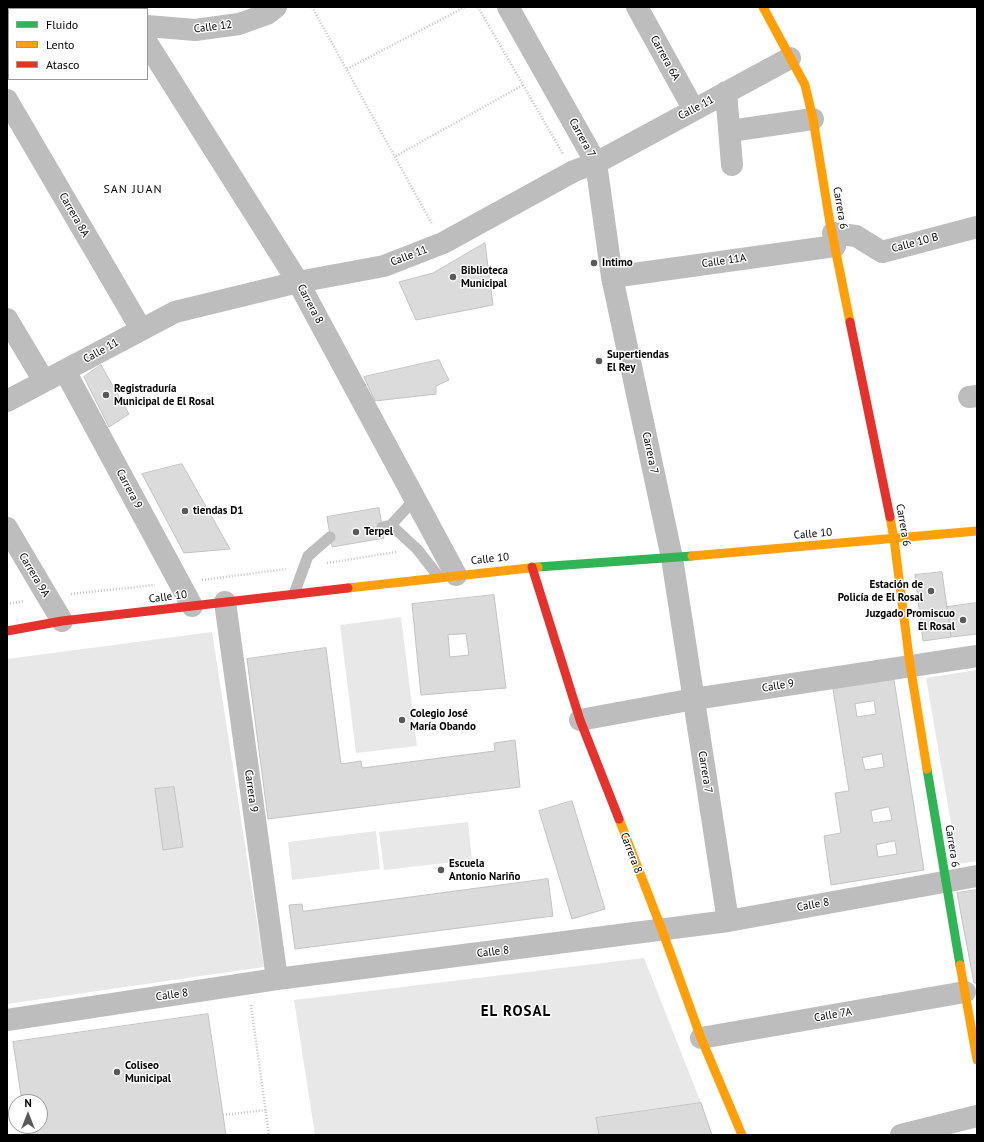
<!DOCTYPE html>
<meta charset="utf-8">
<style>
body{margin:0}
#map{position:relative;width:984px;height:1142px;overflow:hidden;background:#fff;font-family:"PT Sans",sans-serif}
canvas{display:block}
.frame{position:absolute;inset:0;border:8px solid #000;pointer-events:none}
.legend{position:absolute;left:8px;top:8px;width:140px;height:72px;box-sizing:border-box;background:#fff;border:1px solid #999;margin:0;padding:5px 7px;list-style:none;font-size:12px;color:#000}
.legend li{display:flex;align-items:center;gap:8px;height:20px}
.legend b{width:20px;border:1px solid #999}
.north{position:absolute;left:8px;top:1094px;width:40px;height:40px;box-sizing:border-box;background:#fff;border:1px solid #999;border-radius:50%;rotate:0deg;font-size:11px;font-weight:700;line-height:16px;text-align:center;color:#000}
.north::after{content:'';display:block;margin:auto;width:14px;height:18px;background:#595959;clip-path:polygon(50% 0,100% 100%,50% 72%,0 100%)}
</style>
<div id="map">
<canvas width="984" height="1142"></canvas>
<div class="frame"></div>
<ul class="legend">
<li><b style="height:5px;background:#30b455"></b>Fluido</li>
<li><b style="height:5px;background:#ff9f0a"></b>Lento</li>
<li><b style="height:5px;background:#e5322d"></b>Atasco</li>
</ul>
<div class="north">N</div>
</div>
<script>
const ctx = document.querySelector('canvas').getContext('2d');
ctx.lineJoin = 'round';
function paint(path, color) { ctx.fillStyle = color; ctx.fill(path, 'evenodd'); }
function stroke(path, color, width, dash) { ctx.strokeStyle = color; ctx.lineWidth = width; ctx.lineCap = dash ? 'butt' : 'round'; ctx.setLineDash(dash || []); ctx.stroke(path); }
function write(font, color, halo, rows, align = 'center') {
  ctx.font = font + ' "PT Sans",sans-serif'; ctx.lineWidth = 3; ctx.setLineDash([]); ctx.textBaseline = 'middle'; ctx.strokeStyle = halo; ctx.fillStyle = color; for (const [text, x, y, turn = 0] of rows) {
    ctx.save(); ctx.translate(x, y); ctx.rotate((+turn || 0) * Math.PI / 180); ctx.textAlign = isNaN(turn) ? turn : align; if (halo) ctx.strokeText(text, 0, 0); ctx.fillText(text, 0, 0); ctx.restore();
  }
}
paint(new Path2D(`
 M401 617 417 746 356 753 340 625Z
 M212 632 264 967 7 1004V659Z
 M977 670V861L958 864 926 678Z
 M468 822 472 860 384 870 379 832Z
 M376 831 380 869 292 880 288 842Z
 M644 958 701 1103 596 1118 599 1135H315L294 1000Z`), '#e8e8e8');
const building = new Path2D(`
 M485 243 493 305 416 320 399 282 433 273Z
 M439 360 449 380 436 386V394L375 401 364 377Z
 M101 365 129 414 109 427 84 377Z
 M182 464 230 549 184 553 142 474Z
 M379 508 384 538 332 547 327 517Z
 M942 572 951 637 923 641 915 575Z
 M494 595 506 688 421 695 412 604ZM466 634 469 655 450 657 448 635Z
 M977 603V634L951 637 947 607Z
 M326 648 341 764 361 761 362 768 495 751 494 743 515 740 520 787 268 819 247 659Z
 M894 680 924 870 831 885 824 836 841 833 835 793 849 791 833 689ZM874 701 876 714 857 717 855 704ZM882 754 884 767 865 770 862 758ZM889 807 892 820 873 823 871 811ZM895 841 897 854 878 857 876 845Z
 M174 787 183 847 163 850 155 789Z
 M572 801 605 909 572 919 539 811Z
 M548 879 553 916 295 949 289 905 302 904 303 911Z
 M977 890V983H974L957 893Z
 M208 1014 226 1135H27L25 1126H40V1102H22L13 1042Z
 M701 1103 712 1135H599L596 1118Z`);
paint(building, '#dbdbdb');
stroke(building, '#c3c3c3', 1);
stroke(new Path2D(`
 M312 7 432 224
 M478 7 563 154
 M347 69 465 7
 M396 156 523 85
 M327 563 397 552
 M202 580 286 569
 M71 594 155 585
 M7 604 24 601
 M251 1005 269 1135
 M223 1115 266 1110`), '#c2c2c2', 2.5, [1, 2]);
stroke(new Path2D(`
 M391 525 415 499
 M382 527 391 525 417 549 439 577
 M294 594 308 556 330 537`), '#bdbdbd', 11);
stroke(new Path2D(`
 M126 7 127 9
 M508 7 596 163 612 277 672 558 728 921
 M637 7 694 110
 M147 26 195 30 239 24 267 14 276 7
 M147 43 298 282 456 575
 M7 65 9 64
 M726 92 732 165
 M7 100 141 329
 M730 131 813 119
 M833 233 856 236 882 252 977 227
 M612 277 835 246
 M7 319 44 381
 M65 371 192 606
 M969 397 977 396
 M7 401 175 312 298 282 384 266 443 243 574 171 596 163 790 58
 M7 528 62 621
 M225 602 277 979
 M580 720 694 699 977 656
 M7 1020 277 979 728 921 977 876
 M701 1038 965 992
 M901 1135 977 1116`), '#bdbdbd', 22);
stroke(new Path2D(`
 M538 567 692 556
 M927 769 960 965`), '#30b455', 9);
stroke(new Path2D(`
 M763 7 805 85 813 119 830 223 850 322
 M890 517 894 539 910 665 927 769
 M692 556 977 531
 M348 588 538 567
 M619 819 662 930 701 1038 742 1135
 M960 965 977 1060`), '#ff9f0a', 9);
stroke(new Path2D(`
 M850 322 890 517
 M532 567 580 720 619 819
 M7 631 62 621 348 588`), '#e5322d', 9);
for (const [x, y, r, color] of [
 [594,263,4,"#595959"],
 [453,277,4,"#595959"],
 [599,361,4,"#595959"],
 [106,395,4,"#595959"],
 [185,511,4,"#595959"],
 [356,532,4,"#595959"],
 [931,591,4,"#595959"],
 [963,620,4,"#595959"],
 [402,720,4,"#595959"],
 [441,870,4,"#595959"],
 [117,1072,4,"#595959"]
]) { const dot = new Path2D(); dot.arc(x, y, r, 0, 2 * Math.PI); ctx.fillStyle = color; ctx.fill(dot); stroke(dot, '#fff', 1.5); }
write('11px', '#000', '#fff', [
 ["Calle 12",213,27,-7],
 ["Carrera 6A",665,58,61],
 ["Calle 11",696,108,-28],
 ["Carrera 7",582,138,61],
 ["Carrera 6",840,208,80],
 ["Carrera 8A",74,215,60],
 ["Calle 10 B",915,243,-15],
 ["Calle 11",409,256,-21],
 ["Calle 11A",724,261,-8],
 ["Carrera 8",310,304,62],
 ["Calle 11",101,351,-29],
 ["Carrera 7",650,453,78],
 ["Carrera 9",129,489,62],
 ["Carrera 6",903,525,80],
 ["Calle 10",813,534,-5],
 ["Calle 10",490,559,-6],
 ["Carrera 9A",34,575,59],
 ["Calle 10",168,597,-7],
 ["Calle 9",778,686,-9],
 ["Carrera 7",705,772,81],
 ["Carrera 9",251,791,82],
 ["Carrera 6",952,846,81],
 ["Carrera 8",631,853,69],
 ["Calle 8",813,905,-10],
 ["Calle 8",493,952,-7],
 ["Calle 8",172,995,-8],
 ["Calle 7A",833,1015,-10]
]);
write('bold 11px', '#000', '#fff', [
 ["Intimo",602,263],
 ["Biblioteca",461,271],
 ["Municipal",461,284],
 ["Supertiendas",607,355],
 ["El Rey",607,368],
 ["Registraduría",114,389],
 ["Municipal de El Rosal",114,402],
 ["tiendas D1",193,511],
 ["Terpel",364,532],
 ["Estación de",923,585,"right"],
 ["Policía de El Rosal",923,598,"right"],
 ["Juzgado Promiscuo",955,614,"right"],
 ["El Rosal",955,627,"right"],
 ["Colegio José",410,714],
 ["María Obando",410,727],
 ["Escuela",449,864],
 ["Antonio Nariño",449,877],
 ["Coliseo",125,1066],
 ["Municipal",125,1079]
], 'left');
ctx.letterSpacing = '1px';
write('12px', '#000', '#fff', [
 ["SAN JUAN",133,190]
]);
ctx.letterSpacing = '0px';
ctx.letterSpacing = '1px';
write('bold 15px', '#000', '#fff', [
 ["EL ROSAL",516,1012]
]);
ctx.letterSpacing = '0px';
</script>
